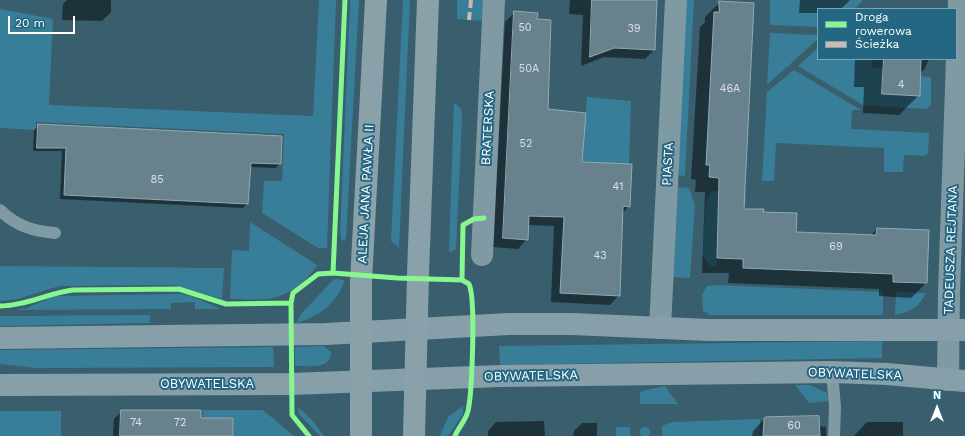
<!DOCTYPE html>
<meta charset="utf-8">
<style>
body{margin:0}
#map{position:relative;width:965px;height:436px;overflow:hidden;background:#395e6d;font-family:"Work Sans",sans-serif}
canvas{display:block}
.legend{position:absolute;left:817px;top:8px;width:140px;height:52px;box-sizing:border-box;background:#236783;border:1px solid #7ba4b5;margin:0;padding:5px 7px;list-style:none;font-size:12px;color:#fff}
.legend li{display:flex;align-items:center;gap:8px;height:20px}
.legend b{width:20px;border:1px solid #7ba4b5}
.north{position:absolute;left:917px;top:388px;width:40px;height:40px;-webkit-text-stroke:3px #236783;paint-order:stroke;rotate:0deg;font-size:11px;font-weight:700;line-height:16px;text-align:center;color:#fff}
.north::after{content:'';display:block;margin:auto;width:14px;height:18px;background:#fff;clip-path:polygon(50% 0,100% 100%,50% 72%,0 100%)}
.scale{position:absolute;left:8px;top:16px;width:67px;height:18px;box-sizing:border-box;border:2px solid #fff;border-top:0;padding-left:5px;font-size:12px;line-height:14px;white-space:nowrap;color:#fff;-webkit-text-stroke:3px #236783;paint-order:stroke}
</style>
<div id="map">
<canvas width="965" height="436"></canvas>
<ul class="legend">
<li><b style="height:5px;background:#87f88f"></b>Droga rowerowa</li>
<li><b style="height:5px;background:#d1b7ad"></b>Ścieżka</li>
</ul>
<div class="north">N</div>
<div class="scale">20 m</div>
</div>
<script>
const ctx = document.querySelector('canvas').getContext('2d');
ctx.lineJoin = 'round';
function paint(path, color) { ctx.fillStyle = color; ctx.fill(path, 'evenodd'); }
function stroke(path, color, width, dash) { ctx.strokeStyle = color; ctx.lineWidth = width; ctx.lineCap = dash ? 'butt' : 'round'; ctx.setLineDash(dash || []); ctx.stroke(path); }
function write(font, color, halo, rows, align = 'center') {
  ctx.font = font + ' "Work Sans",sans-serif'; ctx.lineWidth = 4; ctx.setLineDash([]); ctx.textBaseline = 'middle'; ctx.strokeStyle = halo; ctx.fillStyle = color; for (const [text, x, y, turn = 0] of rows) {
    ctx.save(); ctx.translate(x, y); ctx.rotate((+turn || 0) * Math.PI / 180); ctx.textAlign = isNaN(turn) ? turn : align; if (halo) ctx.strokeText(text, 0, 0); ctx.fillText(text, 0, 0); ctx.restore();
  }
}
paint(new Path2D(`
 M319 0H336L327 248H318L262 213 264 181H282L284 134 36 122V130L0 128V9L53 19 49 105 313 116Z
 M350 0H359L346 239 342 241 340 234Z
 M403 0H410L399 248 391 241Z
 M457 0H485L484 21 457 19Z
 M684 0H694L685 176 677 175Z
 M770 0H863L855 9H818V27L770 25Z
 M770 33 818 35V39L767 85Z
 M818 48V59H873L872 68 883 69 882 94 919 96 920 76 931 77V104L927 109 863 105 798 66Z
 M794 70 861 110H852L851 129 929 133 928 153 925 156 904 155 903 172H884V148L776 143 774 181H762L767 92Z
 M587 97 631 101 629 164 582 162Z
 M454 103C460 106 462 110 462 117L456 249 451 252 449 251Z
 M676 187 689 188 695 205 690 278 671 277Z
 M711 191 746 193 745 207H718L717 266H711L703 256 705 205Z
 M250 222 317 265C310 278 291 293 277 297 264 301 243 299 230 299L232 250 249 251Z
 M0 266 224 268 222 299 175 285 61 286C41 290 21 301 0 301Z
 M336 279 345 280C337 303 320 316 297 323L300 315 333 280Z
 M715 285 883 292V315H710L703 311 702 295 707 286Z
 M896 292 926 293C918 308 911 312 895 315Z
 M180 294 191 296 221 309H195V302L171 303V309L15 310 27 308 55 296Z
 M150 315V323L0 326V316Z
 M882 341V358L500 365 499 346Z
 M323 346 331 352C331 370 309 366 295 366V347Z
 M273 347 274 367 37 368 0 364V350Z
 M795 385H810L827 393 828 401 809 403Z
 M665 386 678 404H640V393L642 391Z
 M463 406V414L448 436H440L448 417Z
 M298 407 312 420 324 436H320L299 414Z
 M203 410H263L294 436H234L233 417 225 418V436H203Z
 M0 411H61V436H0Z
 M760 419 759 436H662V426L672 422Z
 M616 427H630V436H616Z
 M640 432a5 5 0 1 1 10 0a5 5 0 1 1-10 0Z`), '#387e99');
paint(new Path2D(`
 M67 0H111V12L102 21 62 20 63 4Z
 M570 0H656L654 50 645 59 604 57 581 66 583 15 569 14Z
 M800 0H850L841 9H818V13H799Z
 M720 2 743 210 762 213 795 233 870 236 877 229 928 231 926 283 911 298 879 296V289L728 283 729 273H702L705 192H695L696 180 691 179 700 27 705 22V17Z
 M515 12 536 20 547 110 581 163 629 206 622 214 619 295 610 305 551 302 554 226 528 225 527 239 518 249 493 247 505 22Z
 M855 59H929L924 70 919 74V95L899 115 863 113 864 87H854Z
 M39 125 280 163 276 168 249 167 248 203 243 208 60 199 62 151H33L34 130Z
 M122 411 200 419 231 436H113L114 419Z
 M764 419 826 427V436H752L753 431Z
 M544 421 545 436H488V431L496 422Z
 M867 422H903V436H854Z
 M582 423H597V436H599H573L574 431Z`), '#0007');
const building = new Path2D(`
 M592 0H657L655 50 614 48 590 57Z
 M719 1 754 3 744 209H764L763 212 797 213 796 232 876 235 877 228 929 230 927 283 893 282V274L743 268V259L717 258 719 178 709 177 710 165H706L714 12H719Z
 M514 11 538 13 537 19 551 20 548 109 586 113 582 162 632 164 630 207 623 206 620 296 560 293 564 217 529 216 528 240 503 238Z
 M884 59H921L920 96 882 94Z
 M38 124 282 136 281 164 251 163 248 204 64 195 66 148H37Z
 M121 410H201V418H233V436H120Z
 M819 416 820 436H763L764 418 766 417Z`);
paint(building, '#67828c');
stroke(building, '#93a9b2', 1);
stroke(new Path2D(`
 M0 210C16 226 33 231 55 233
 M832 372 835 407 834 436`), '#809aa3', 12);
stroke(new Path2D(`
 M482 255 494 0
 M660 328 676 0
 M948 380 949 293 959 0`), '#809aa3', 22);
stroke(new Path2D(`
 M0 338 326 334 509 324H572L709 330H965
 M0 385 291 384 500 376 832 372 887 374 965 381`), '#869fa8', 22);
stroke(new Path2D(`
 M361 436V281L376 0
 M414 436 418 274 428 0`), '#8aa1aa', 22);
stroke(new Path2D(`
 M469 20 471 0`), '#d1b7ad', 4, [8, 4]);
stroke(new Path2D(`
 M345 0 333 273 397 278 462 280 469 284C476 299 472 393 468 411 466 420 458 428 455 436
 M462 280 463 225 474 219 484 218
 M291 303 292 415 309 436
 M0 306C25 306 48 293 73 290L179 289 226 304 291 303 293 293 318 274 333 273`), '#87f88f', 5);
write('11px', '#d9e0e2', null, [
 ["50",525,28],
 ["39",634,29],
 ["50A",529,69],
 ["4",901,85],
 ["46A",730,89],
 ["52",526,144],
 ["85",157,180],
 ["41",618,187],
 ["69",836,247],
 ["43",600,256],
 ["74",136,423],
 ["72",180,423],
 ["60",794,426]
]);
write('13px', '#fff', '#236783', [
 ["BRATERSKA",488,128,-87],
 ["PIASTA",668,164,-87],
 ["ALEJA JANA PAWŁA II",366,194,-87],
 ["TADEUSZA REJTANA",951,250,-88],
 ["OBYWATELSKA",855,374,2],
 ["OBYWATELSKA",531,376,-1],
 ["OBYWATELSKA",207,384]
]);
</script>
